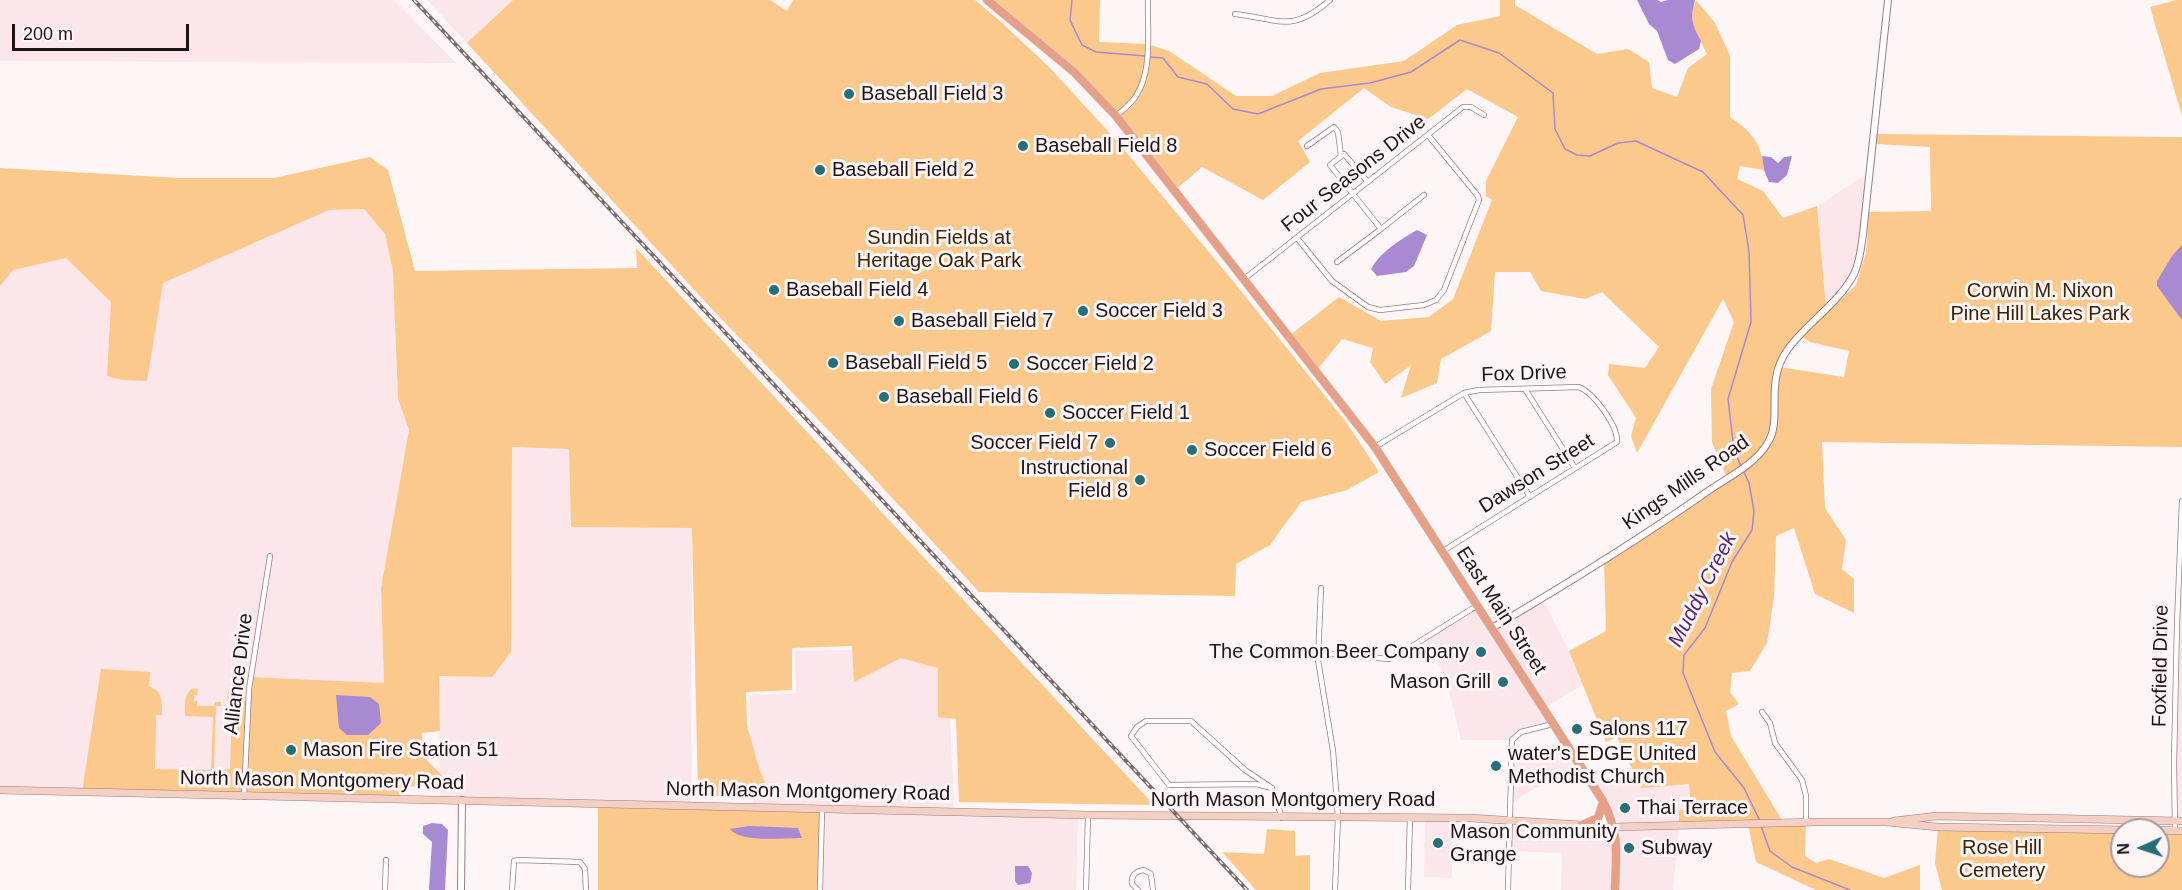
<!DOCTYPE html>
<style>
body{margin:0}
#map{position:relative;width:2182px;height:890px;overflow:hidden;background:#fdf5f6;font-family:Arial,sans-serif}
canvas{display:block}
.north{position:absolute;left:2110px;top:818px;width:60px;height:60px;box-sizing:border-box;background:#fdf5f6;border:2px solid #a59b9c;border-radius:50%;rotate:267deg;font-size:16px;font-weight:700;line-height:24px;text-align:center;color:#211316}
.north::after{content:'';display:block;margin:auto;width:21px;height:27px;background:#266f78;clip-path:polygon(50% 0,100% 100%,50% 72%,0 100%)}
.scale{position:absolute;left:12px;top:24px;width:177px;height:27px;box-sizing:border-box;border:3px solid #211316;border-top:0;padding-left:8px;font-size:18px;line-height:21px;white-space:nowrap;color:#211316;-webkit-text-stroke:4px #fdf5f6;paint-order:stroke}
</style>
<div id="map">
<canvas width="2182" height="890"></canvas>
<div class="north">N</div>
<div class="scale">200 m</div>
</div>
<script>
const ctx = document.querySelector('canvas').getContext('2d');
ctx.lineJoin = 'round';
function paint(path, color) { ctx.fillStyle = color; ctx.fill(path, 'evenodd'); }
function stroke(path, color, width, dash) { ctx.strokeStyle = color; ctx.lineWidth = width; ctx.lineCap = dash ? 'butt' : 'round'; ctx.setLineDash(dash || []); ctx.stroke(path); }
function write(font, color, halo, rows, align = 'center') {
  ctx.font = font + ' Arial,sans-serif'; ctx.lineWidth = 6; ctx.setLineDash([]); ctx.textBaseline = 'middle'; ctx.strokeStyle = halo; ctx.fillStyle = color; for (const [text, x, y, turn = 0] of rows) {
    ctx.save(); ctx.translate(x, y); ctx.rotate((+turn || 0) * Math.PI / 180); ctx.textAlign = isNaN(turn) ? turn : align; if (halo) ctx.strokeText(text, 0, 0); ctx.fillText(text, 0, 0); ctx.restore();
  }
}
paint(new Path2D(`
 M0 0H394L456 63 0 61Z
 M427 0H513L467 43Z
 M0 168 163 283 329 210 364 209 385 233 393 271 398 399 409 430 381 588 384 683 250 677 244 797 0 790Z
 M1868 173 1863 234 1854 275 1826 307 1817 206Z
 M512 447 569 449 571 527 692 528 691 806 753 808 749 695 796 693 795 651 947 648 954 812 1078 815 1076 890H598V804L440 800 439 676 492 677 511 652Z
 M2182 501V821H2176L2174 763Z
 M1542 598 1569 651 1583 685 1544 708 1553 724 1521 732 1512 740H1461L1446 678 1425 638 1478 605 1493 628Z
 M1563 739 1578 761 1510 804V767Z
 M1631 767 1641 788 1689 783 1692 825 1679 826 1673 890H1561L1562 853 1509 851V820L1614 827 1592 784Z
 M1425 817H1452V878L1424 877Z`), '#fbe7ea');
paint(new Path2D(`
 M513 0H770L787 11 793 0H975L1001 22 1050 68 1116 140 1232 280 1346 422 1379 472 1347 490 1301 502 1270 545 1236 564 1235 596 979 592 859 462 711 308 467 43Z
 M987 0H1100L1099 42 1147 44 1169 51 1236 96H1272L1320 73 1404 61 1457 25 1500 16V0H1515V5L1597 54 1628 49 1649 62 1652 88 1677 97 1688 68 1707 54C1698 35 1686 19 1696 0L1715 23 1730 56V117C1752 132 1761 142 1764 170L1740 166 1737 179 1763 191 1783 218 1817 206 1826 307 1800 335 1779 367 1844 377 1849 351 1810 342 1802 337 1856 285 1866 253 1869 212 1931 211 1930 147 1876 144 1877 134 2182 137V447L1822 442 1825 508 1846 540 1842 569 1854 579V613L1815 594 1794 528 1776 536 1774 597 1767 643 1750 671 1732 673 1730 692 1739 704 1726 711 1731 736 1783 822H1806L1805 856 1816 863 1829 859 1884 878 1920 865V890H1816L1756 862 1748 824 1679 826V810L1691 809 1689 784 1641 788 1617 737 1606 742 1569 651 1606 631 1604 560 1727 478 1712 442 1711 389 1734 322 1723 299 1637 453 1631 436 1636 418 1608 375 1609 364 1645 368 1659 347 1602 292 1585 299 1541 291 1530 272H1495L1491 331 1441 359 1437 383 1401 398 1411 365 1385 384 1370 362 1373 348 1342 339 1316 371 1289 336 1339 297 1381 321 1429 317 1453 299 1492 200 1486 196V181L1518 117 1467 89 1428 119 1391 107 1364 88 1298 141 1310 162 1263 200 1202 167 1175 190 1108 107Z
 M2176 0H2182V116L2150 7Z
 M370 157 388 170 415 271 637 268 636 248 1154 805 959 802 956 719 938 717V668L901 658 854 682 852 646 792 648V690L746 692 747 726 760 771 772 798 698 795 692 528 571 527 569 449 512 447 511 652 492 677 439 676 440 731 422 733 423 756 450 784 401 787 404 799 82 792 101 669 150 672 149 686C163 692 162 701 162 715H156L155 769 211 770 213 717 185 716C185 704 183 695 193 688L198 689 197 695H194V701H197V706H214L215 702H221V706H216L214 768 219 769V772H225V769H230L232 705 227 704 228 690 234 689 247 702 250 677 384 683 381 588 409 430 398 399 393 271 385 234 364 209 329 210 163 283 147 381 122 380 107 376 111 302 66 258 13 270 0 286V168L179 178H274Z
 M598 803 822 810 820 890H598Z
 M1938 827 2122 830V866H2158V830L2182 831V890H1942L1935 863Z
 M1267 829 1295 831V856L1310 855V890H1256L1222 852 1264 854Z`), '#fbc98b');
paint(new Path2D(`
 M1637 0H1658L1661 2 1668 0H1695C1690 18 1692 24 1701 41L1699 49 1675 64 1668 60 1657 31 1649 24Z
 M1762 156 1771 157 1778 163 1784 157 1792 156 1787 175 1778 183 1769 182 1764 170Z
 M1417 230 1427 235 1414 266 1406 272 1377 276 1371 269C1381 251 1400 240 1417 230Z
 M2182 245V320L2157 286V281L2172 256Z
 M336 695 370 697 379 704 381 723 368 735H347L339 728Z
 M432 823 442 824 448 830 445 890H429L432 842 423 834V826Z
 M749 826 798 828 802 838C784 838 741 843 730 829Z
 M1015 866H1028L1032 873 1030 883 1018 885 1015 881Z`), '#a78ad1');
stroke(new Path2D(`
 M1072 0 1070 20 1082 45 1096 52 1145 56
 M1150 57 1163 58 1178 77 1207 84 1233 109 1258 114 1321 89 1370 83 1411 72 1460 40 1499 53 1553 93 1555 129 1565 149 1577 155 1590 156 1618 143 1636 141 1703 172 1743 215 1749 251 1751 322 1728 399 1734 450 1741 466
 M1743 470 1749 483 1754 511 1752 530 1732 562 1705 628 1684 655 1683 673 1715 752 1744 788 1760 821
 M1761 826 1770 851 1792 867 1850 890`), '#a78ad1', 1.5);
const minor = new Path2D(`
 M1235 14C1280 19 1291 34 1330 0
 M1116 116C1123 110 1131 104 1136 96 1153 70 1147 30 1148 0
 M1307 146 1334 127 1338 132 1341 156
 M1381 229 1424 195
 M1297 238 1332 281 1368 307 1380 310 1424 305 1436 300 1444 290 1479 200 1478 196 1428 135
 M1337 262 1381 229 1330 165 1344 154 1368 182
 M1244 279 1463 107H1471L1484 115
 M1525 389 1575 468
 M1464 393 1530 497
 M1375 447 1464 393 1479 390 1579 387C1594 393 1618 426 1617 442L1443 551
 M1321 588 1318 660 1333 751 1338 816 1335 890
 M1279 649 1389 659 1398 655 1478 605
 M1762 712 1770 723 1775 743 1802 780 1806 796V822
 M1272 788 1256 784 1169 785 1131 736 1137 727 1146 721H1191L1245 770 1272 788 1282 818
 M244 797 249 689 270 556
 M2175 831 2174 763 2177 623 2182 501
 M385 890 386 860
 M512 890 514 861 518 860 580 862 585 869 586 890
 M820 890 822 810
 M1086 890 1088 815
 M1138 890 1132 884C1131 876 1135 871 1144 870L1151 874 1153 890
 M1408 890 1410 817
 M1508 890 1512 740 1521 732 1553 724`);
const tertiary = new Path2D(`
 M1492 628C1567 584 1640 539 1711 489 1729 477 1755 464 1767 444 1784 419 1763 383 1788 349 1807 323 1839 303 1854 274 1860 262 1861 248 1863 234L1888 0
 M461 890 462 800`);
const secondary = new Path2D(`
 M0 790 1088 815 1470 818 1614 827 1817 822H1886L1938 827 2131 830
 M1894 821 1936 816 2182 821
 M2158 830 2182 831`);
const primary = new Path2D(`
 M987 0 1074 72 1116 116 1375 447 1603 801C1620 835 1616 853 1615 890
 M1582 825 1598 818 1603 803`);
stroke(minor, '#9e7b81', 6);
stroke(tertiary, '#9e7b81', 8);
stroke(secondary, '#9e7b81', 8);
stroke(primary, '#d3d0d0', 9);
stroke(minor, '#fff', 4.5);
stroke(tertiary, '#fff', 6);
stroke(secondary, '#f3d0c3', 7);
stroke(primary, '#e6a087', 8);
const rail = new Path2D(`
 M414 0 1247 890`);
stroke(rail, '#766b6d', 4);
stroke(rail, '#fdf5f6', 1.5, [4.5]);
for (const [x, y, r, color] of [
 [849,94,6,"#266f78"],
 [1023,146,6,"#266f78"],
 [820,170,6,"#266f78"],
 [774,290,6,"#266f78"],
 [1083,311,6,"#266f78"],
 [899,321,6,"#266f78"],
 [833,363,6,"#266f78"],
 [1014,364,6,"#266f78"],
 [884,397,6,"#266f78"],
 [1050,413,6,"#266f78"],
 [1110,443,6,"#266f78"],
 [1192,450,6,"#266f78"],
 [1140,480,6,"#266f78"],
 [1481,652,6,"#266f78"],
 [1503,682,6,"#266f78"],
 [1577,729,6,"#266f78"],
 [291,750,6,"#266f78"],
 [1496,766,6,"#266f78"],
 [1625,808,6,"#266f78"],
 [1438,843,6,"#266f78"],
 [1629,848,6,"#266f78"]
]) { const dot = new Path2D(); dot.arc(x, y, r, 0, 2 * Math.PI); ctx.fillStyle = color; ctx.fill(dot); stroke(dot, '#fdf5f6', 2); }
write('20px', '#211316', '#fdf5f6', [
 ["Baseball Field 3",861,94],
 ["Baseball Field 8",1035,146],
 ["Baseball Field 2",832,170],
 ["Baseball Field 4",786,290],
 ["Soccer Field 3",1095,311],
 ["Baseball Field 7",911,321],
 ["Baseball Field 5",845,363],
 ["Soccer Field 2",1026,364],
 ["Baseball Field 6",896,397],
 ["Soccer Field 1",1062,413],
 ["Soccer Field 7",1098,443,"right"],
 ["Soccer Field 6",1204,450],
 ["Instructional",1128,468,"right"],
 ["Field 8",1128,491,"right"],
 ["The Common Beer Company",1469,652,"right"],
 ["Mason Grill",1491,682,"right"],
 ["Salons 117",1589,729],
 ["Mason Fire Station 51",303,750],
 ["water's EDGE United",1508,754],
 ["Methodist Church",1508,777],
 ["Thai Terrace",1637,808],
 ["Mason Community",1450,832],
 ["Grange",1450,855],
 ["Subway",1641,848]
], 'left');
write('20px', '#211316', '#fdf5f6', [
 ["Four Seasons Drive",1354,174,-38],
 ["Fox Drive",1524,374,-2],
 ["Dawson Street",1537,474,-32],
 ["Kings Mills Road",1686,483,-35],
 ["East Main Street",1501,611,57],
 ["Foxfield Drive",2161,666,-89],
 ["Alliance Drive",239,674,-83],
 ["North Mason Montgomery Road",322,781,1],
 ["North Mason Montgomery Road",808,792,1],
 ["North Mason Montgomery Road",1293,800]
]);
write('20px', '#3a2405', '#fdf5f6', [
 ["Sundin Fields at",939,238],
 ["Heritage Oak Park",939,261],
 ["Corwin M. Nixon",2040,291],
 ["Pine Hill Lakes Park",2040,314],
 ["Rose Hill",2002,848],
 ["Cemetery",2002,871]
]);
write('italic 21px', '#51277b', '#fdf5f6', [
 ["Muddy Creek",1703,590,-63]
]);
</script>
